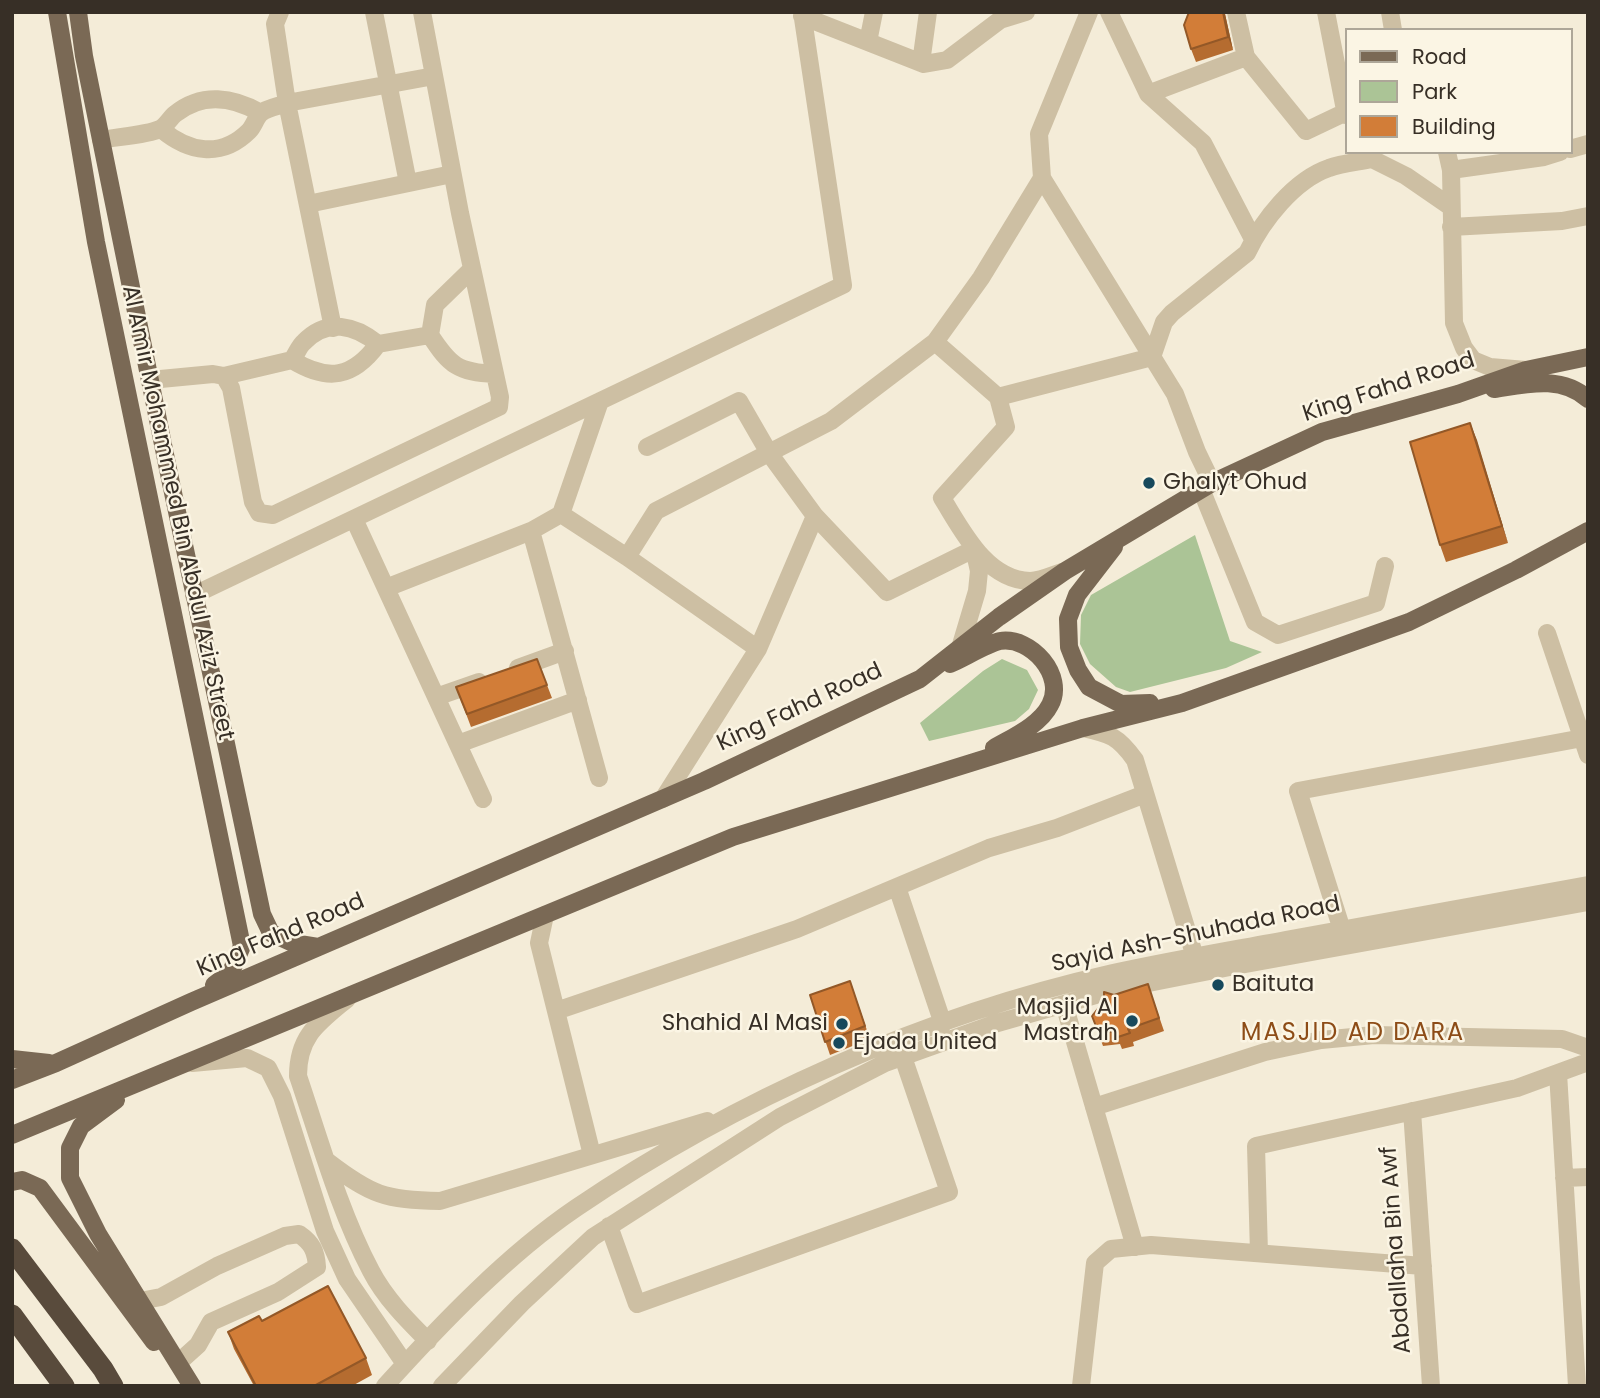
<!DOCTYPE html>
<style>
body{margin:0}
#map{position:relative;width:1600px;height:1398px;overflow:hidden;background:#f4ecd8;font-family:Poppins,sans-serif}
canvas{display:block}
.frame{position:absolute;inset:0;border:14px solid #372f26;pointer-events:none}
.legend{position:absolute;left:1345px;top:28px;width:228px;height:126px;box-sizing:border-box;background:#fbf5e4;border:2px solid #ada698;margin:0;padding:9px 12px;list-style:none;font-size:21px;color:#372f26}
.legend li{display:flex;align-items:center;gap:14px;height:35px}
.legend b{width:35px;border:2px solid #ada698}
</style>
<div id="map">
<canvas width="1600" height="1398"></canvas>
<div class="frame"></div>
<ul class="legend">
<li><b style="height:9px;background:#7a6955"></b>Road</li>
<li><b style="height:19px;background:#abc496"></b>Park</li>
<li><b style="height:19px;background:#d27d38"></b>Building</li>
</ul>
</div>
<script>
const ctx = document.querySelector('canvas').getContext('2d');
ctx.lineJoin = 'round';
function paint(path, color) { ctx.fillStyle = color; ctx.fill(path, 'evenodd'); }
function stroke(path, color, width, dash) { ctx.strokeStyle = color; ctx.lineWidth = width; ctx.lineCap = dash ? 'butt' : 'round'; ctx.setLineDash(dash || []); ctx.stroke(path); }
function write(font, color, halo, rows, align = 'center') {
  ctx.font = font + ' Poppins,sans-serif'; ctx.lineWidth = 5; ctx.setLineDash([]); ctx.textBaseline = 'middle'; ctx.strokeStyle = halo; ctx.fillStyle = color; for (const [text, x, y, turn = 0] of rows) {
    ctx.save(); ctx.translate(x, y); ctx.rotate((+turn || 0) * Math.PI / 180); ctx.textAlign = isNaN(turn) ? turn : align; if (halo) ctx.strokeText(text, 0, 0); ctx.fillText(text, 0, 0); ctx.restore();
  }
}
paint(new Path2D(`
 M1195 535 1230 641 1262 652 1226 668 1130 692 1116 687 1090 664 1080 644 1081 615 1091 595Z
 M1002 659 1027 670 1038 690 1029 709 1015 721 929 741 920 723 983 671Z`), '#abc496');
stroke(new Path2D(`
 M374 12 408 183
 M1089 12 1039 134 1042 178 1175 394 1197 452 1212 483
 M1109 12 1148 94 1203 143 1253 239
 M1236 12 1246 57 1306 131 1346 112
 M1326 12 1346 115
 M1390 12 1393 30
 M802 16 924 64 947 60 1000 20 1026 12
 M868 42 874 12
 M921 63 928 12
 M1148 94 1246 57
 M161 129C188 152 221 159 249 131 254 126 256 117 261 113 267 108 280 106 287 103L275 24 280 12
 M101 140C116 137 147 135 160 129 166 126 170 118 175 114 202 92 233 97 261 113
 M1570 149 1588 144
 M1365 152 1372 159 1406 176 1451 207
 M1447 152 1451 170 1454 323 1464 348 1473 360 1490 367 1526 370
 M1451 170 1544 157 1560 152
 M308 204 452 174
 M1451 227 1562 221 1588 216
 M472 269 435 305 430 335C450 366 458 372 495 374
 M333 328 287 103 434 76
 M935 342 998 397 1152 357 1164 322 1172 313 1247 253C1262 221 1294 180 1329 168 1342 163 1358 162 1372 159
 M292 360C296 355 299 346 304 342 327 318 355 325 378 344
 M224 376 292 360C328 382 353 378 378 344L430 335
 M150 380 213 374 224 376 231 388 253 502 259 513 273 515 499 407 500 397 460 213 422 12
 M998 397 1006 427 942 498C962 530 986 580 1030 581 1040 581 1053 575 1062 572
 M647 447 739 401 769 453 815 516 887 592 974 549
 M1201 489 1255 622 1278 635 1376 603 1385 566
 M561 514 600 401
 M354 519 483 799
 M531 531 599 778
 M627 557 656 511 831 421 935 342 981 278 1042 178
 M386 588 531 531 561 514 627 557 758 649
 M194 595 843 285 802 12
 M1547 633 1588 755
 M960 648 977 591 979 571 974 549
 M518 668 565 651
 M436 697 479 682
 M1083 728C1110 734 1118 736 1135 760L1195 957
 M458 744 578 700
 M663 799 758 649 815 516
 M897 887 943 1024
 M545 915 539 943 592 1155
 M1342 930 1298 791 1588 737
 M347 999C318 1023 298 1036 298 1076 320 1141 339 1210 371 1271 385 1298 407 1320 428 1341
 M1064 1004 1135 1247
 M556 1011 797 929 989 848 1057 828 1145 794
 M192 1063 247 1058 268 1068 282 1096 325 1231 347 1279 405 1364
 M1558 1073 1577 1386
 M1094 1107 1265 1052 1321 1040 1374 1035 1562 1039 1588 1048
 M1412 1111 1431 1386
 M328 1162C371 1195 385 1200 440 1201L707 1121
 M1564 1178 1588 1177
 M609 1226 637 1304 949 1192 903 1057
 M1259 1253 1256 1146 1517 1088 1588 1062
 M140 1301 161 1297 217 1266 285 1236 299 1234C312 1243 316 1251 317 1267L278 1292 211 1322 198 1345 178 1363
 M385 1386C441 1324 507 1255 576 1208 735 1100 925 1015 1113 973 1172 960 1232 950 1291 939 1390 921 1489 903 1588 885
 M442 1386 522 1303 593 1237 780 1117 885 1063 994 1024 1113 990 1240 965 1588 902
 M1081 1386 1095 1263 1111 1249 1151 1245 1423 1266`), '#cdbfa3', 18);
stroke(new Path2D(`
 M57 12 96 242 242 946 231 972 214 985
 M78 12 84 56 168 469 262 914 271 933 293 943 318 947
 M1494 389C1527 384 1561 375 1588 399
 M1114 547 1077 595 1068 619 1069 647 1078 670 1089 687 1121 704 1150 703
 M950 664C962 659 989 643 1000 641 1031 636 1066 676 1050 705 1040 725 1013 737 994 748
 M12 1059 49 1063
 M12 1080 56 1063 191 1002 704 781 920 679 999 617 1065 571 1212 483 1322 432 1458 394 1526 370 1588 357
 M116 1100 81 1126 70 1148V1178L98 1234 192 1386
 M12 1135 733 837 1083 728 1182 703 1409 622 1516 570 1588 531
 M12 1182 22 1180 40 1188 154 1342`), '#7a6955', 18);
stroke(new Path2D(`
 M12 1249 103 1369 113 1386
 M12 1315 64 1386`), '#594b3c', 21);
paint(new Path2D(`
 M1189 12H1226L1225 14 1233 50 1196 62 1191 49Z
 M1470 423 1508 543 1446 562 1440 545Z
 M547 685 552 698 471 727 456 687Z
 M850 981 870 1039 830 1055 810 995Z
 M1148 984 1164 1031 1133 1042 1134 1046 1122 1049 1120 1044 1103 1046 1092 1016Z
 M262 1321 366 1358 372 1375 352 1386H254L234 1349 228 1332Z`), '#b56c30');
paint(new Path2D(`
 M1223 12H1226L1225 14 1233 50 1228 37Z
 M1470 423 1477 440 1508 543 1502 526Z`), '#935827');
const building = new Path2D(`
 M1189 12H1223L1228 37 1191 49 1184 25Z
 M1470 423 1502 526 1440 545 1410 442Z
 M537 659 547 685 467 714 456 687Z
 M850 981 865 1026 825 1042 810 995Z
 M1148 984 1159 1018 1128 1029 1130 1033 1118 1037 1116 1031 1099 1034 1092 1016 1104 1001V992L1114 995Z
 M328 1286 366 1358 314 1386H256L228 1332 259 1316 262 1321Z`);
paint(building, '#d27d38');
stroke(building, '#935827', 2);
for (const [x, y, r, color] of [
 [1149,483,7,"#17495c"],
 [1218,985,7,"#17495c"],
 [1132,1021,7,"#17495c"],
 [842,1024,7,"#17495c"],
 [839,1043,7,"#17495c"]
]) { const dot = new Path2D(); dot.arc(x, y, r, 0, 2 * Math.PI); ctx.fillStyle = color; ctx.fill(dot); stroke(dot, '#fbf5e4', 2.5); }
write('23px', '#372f26', '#fbf5e4', [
 ["King Fahd Road",1389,388,-18],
 ["Al Amir Mohammed Bin Abdul Aziz Street",177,513,78],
 ["King Fahd Road",800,708,-25],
 ["Sayid Ash-Shuhada Road",1196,935,-12],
 ["King Fahd Road",281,936,-23],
 ["Abdallaha Bin Awf",1397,1250,-94]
]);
write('23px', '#372f26', '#fbf5e4', [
 ["Ghalyt Ohud",1163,483],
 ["Baituta",1232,985],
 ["Masjid Al",1118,1008,"right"],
 ["Mastrah",1118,1034,"right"],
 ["Shahid Al Masi",828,1024,"right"],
 ["Ejada United",853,1043]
], 'left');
ctx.letterSpacing = '2px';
write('24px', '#8d4c17', '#fbf5e4', [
 ["MASJID AD DARA",1353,1034]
]);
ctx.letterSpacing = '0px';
</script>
